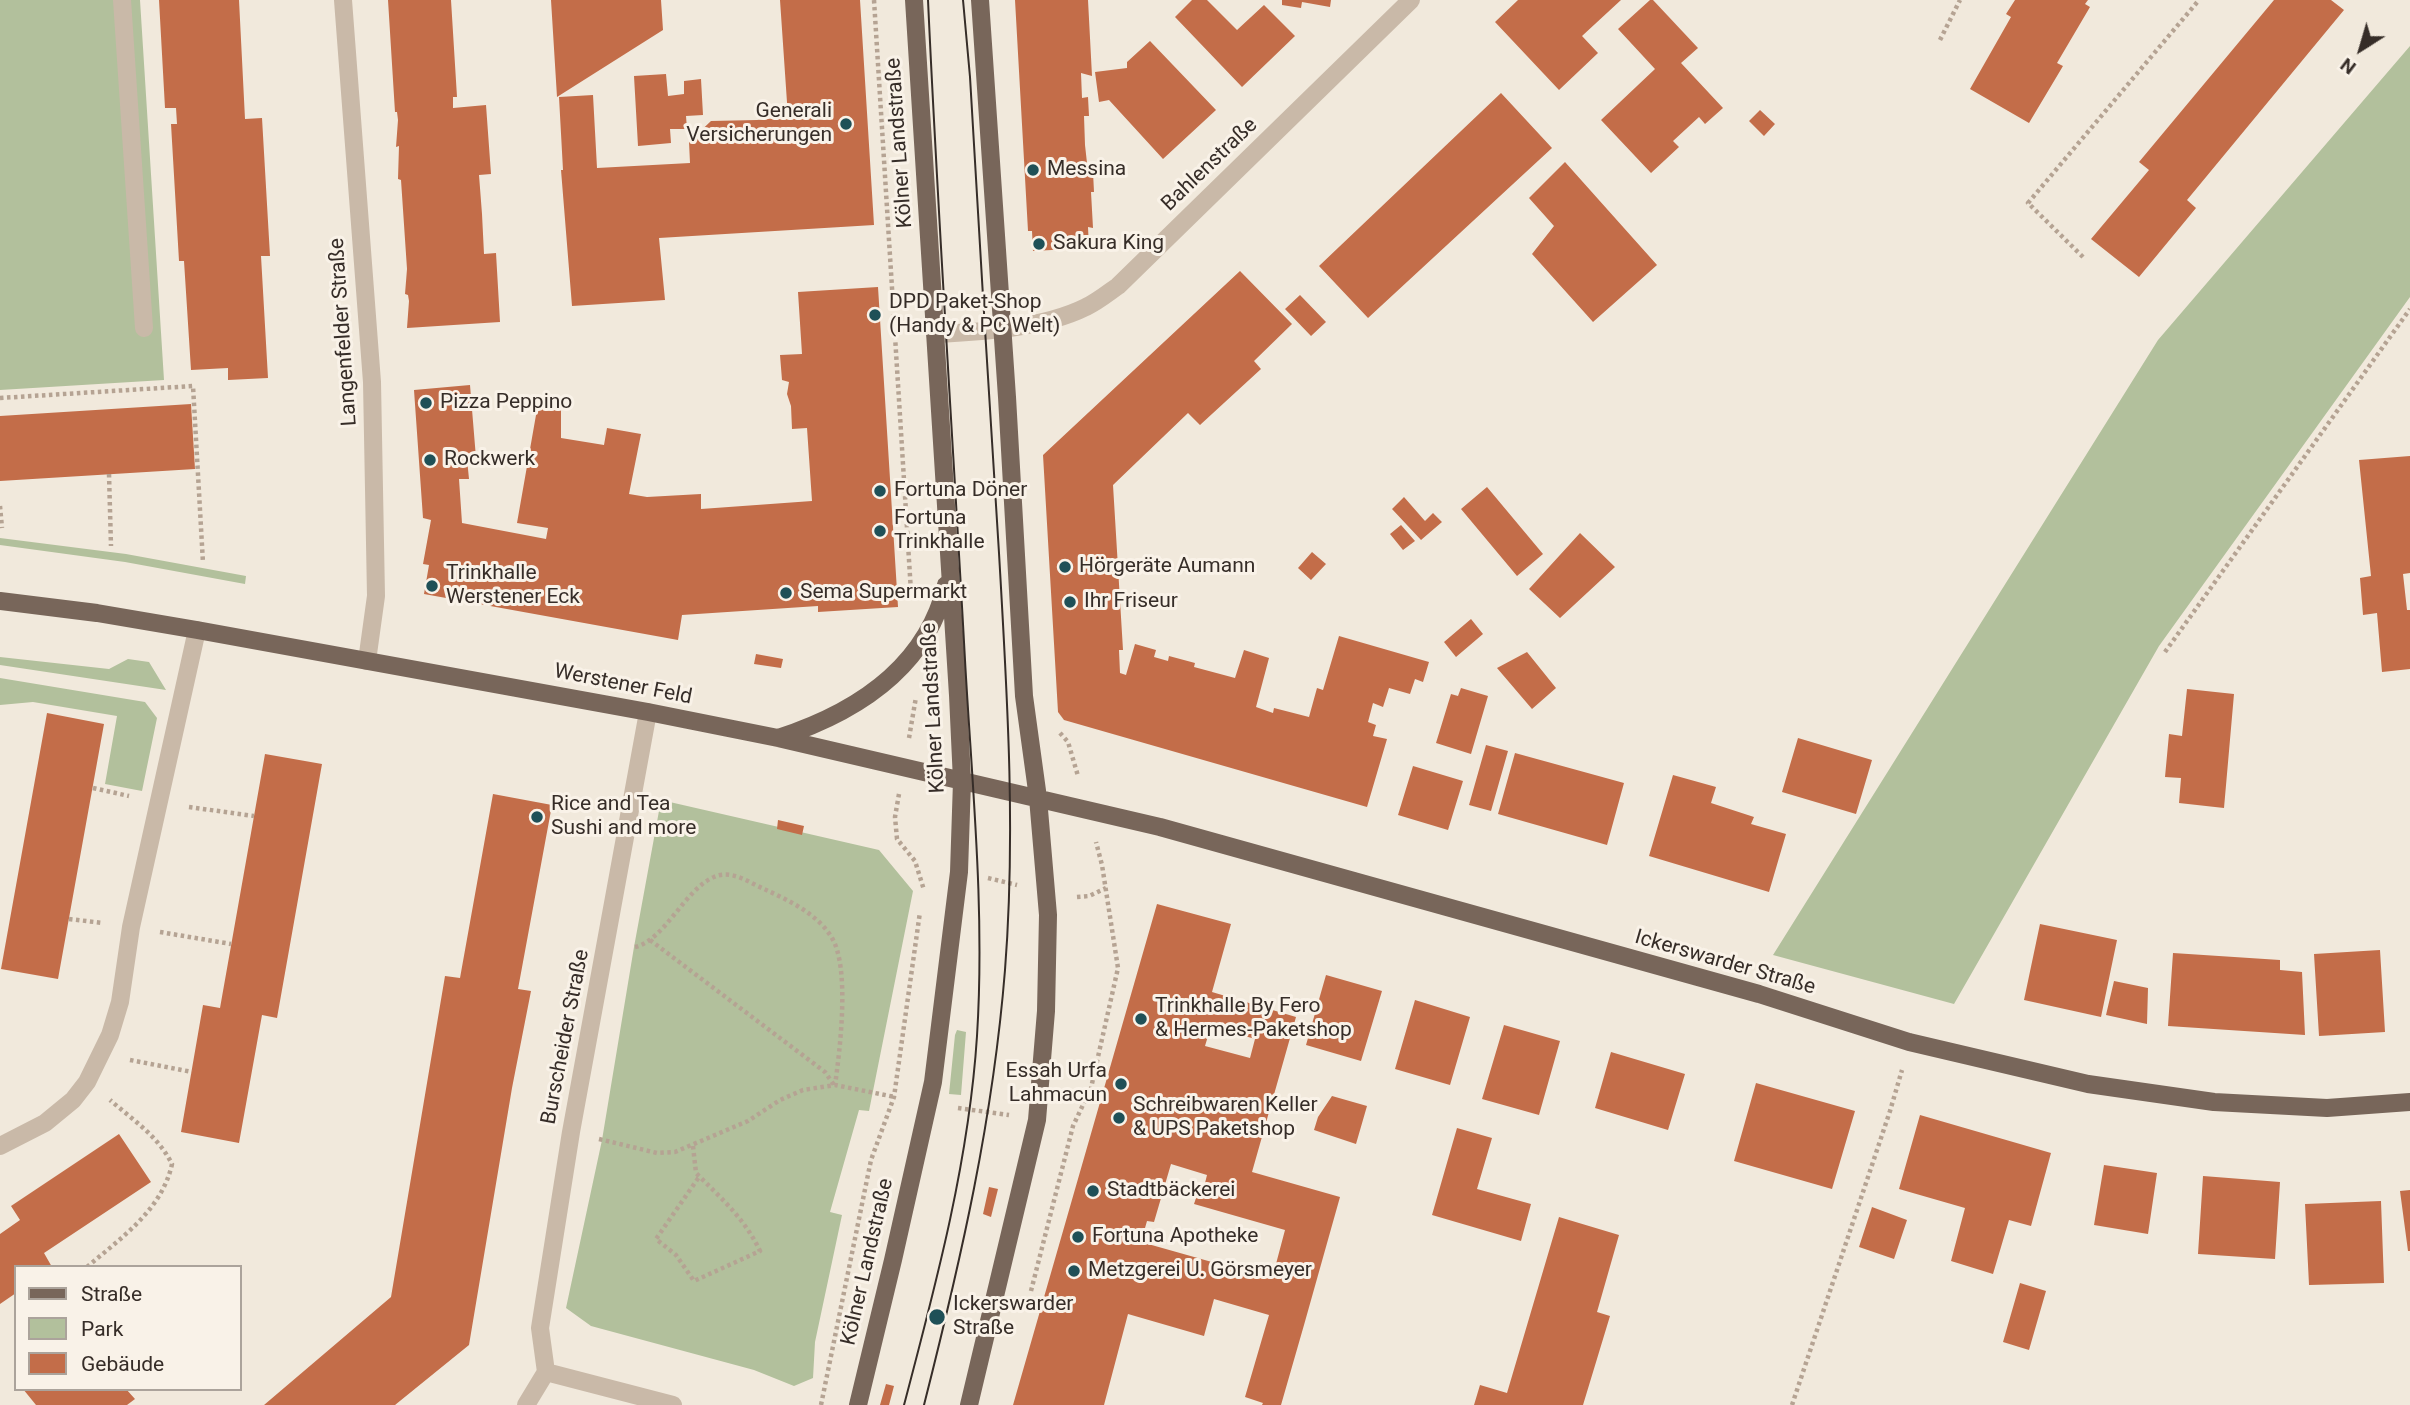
<!DOCTYPE html>
<meta charset="utf-8">
<style>
body{margin:0}
#map{position:relative;width:2410px;height:1405px;overflow:hidden;background:#f1e9dc;font-family:Roboto,sans-serif}
canvas{display:block}
.legend{position:absolute;left:14px;top:1265px;width:228px;height:126px;box-sizing:border-box;background:#f9f2e8;border:2px solid #aba39b;margin:0;padding:9px 12px;list-style:none;font-size:21px;color:#362d28}
.legend li{display:flex;align-items:center;gap:14px;height:35px}
.legend b{width:35px;border:2px solid #aba39b}
.north{position:absolute;left:2326px;top:14px;width:70px;height:70px;-webkit-text-stroke:5px #f9f2e8;paint-order:stroke;rotate:217deg;font-size:19px;font-weight:700;line-height:28px;text-align:center;color:#362d28}
.north::after{content:'';display:block;margin:auto;width:24px;height:32px;background:#362d28;clip-path:polygon(50% 0,100% 100%,50% 72%,0 100%)}
</style>
<div id="map">
<canvas width="2410" height="1405"></canvas>
<ul class="legend">
<li><b style="height:9px;background:#78665a"></b>Straße</li>
<li><b style="height:19px;background:#b2c09c"></b>Park</li>
<li><b style="height:19px;background:#c36d49"></b>Gebäude</li>
</ul>
<div class="north">N</div>
</div>
<script>
const ctx = document.querySelector('canvas').getContext('2d');
ctx.lineJoin = 'round';
function paint(path, color) { ctx.fillStyle = color; ctx.fill(path, 'evenodd'); }
function stroke(path, color, width, dash) { ctx.strokeStyle = color; ctx.lineWidth = width; ctx.lineCap = dash ? 'butt' : 'round'; ctx.setLineDash(dash || []); ctx.stroke(path); }
function write(font, color, halo, rows, align = 'center') {
  ctx.font = font + ' Roboto,sans-serif'; ctx.lineWidth = 6; ctx.setLineDash([]); ctx.textBaseline = 'middle'; ctx.strokeStyle = halo; ctx.fillStyle = color; for (const [text, x, y, turn = 0] of rows) {
    ctx.save(); ctx.translate(x, y); ctx.rotate((+turn || 0) * Math.PI / 180); ctx.textAlign = isNaN(turn) ? turn : align; if (halo) ctx.strokeText(text, 0, 0); ctx.fillText(text, 0, 0); ctx.restore();
  }
}
paint(new Path2D(`
 M0 0H140L164 380 0 390Z
 M2410 46V297L2159 646 1954 1004 1773 955 2158 340Z
 M0 538 126 554 246 576 245 584 125 562 0 545Z
 M0 657 109 669 128 659 149 662 166 690 0 665Z
 M0 678 145 702 157 718 142 791 105 784 117 716 33 702 0 705Z
 M661 800 879 850 913 891 869 1111 859 1110 830 1212 842 1215 815 1342 813 1378 794 1386 754 1370 591 1326 566 1308 602 1140 634 947Z
 M957 1030 966 1032 961 1095 949 1094 955 1035Z`), '#b2c09c');
paint(new Path2D(`
 M159 0H239L245 119 262 118 270 256H261L268 378 228 380V368L191 370 184 261H179L171 124H177L176 108H165Z
 M388 0H451L457 97H453V108L486 105 491 174 479 175 482 214 484 254 496 253 500 322 407 328 409 301 408 295 405 294 407 269 401 180 398 179 399 146 396 147 398 120 397 112H395Z
 M551 0H661L663 30 557 97Z
 M780 0H860L874 225 659 238 665 300 572 306 561 170H563L559 97 593 95 597 168 690 163 689 142 711 121 757 120 788 117Z
 M1015 0H1088L1092 76 1081 73 1082 98 1088 97 1089 116H1084L1085 145 1088 172H1093L1094 192H1091L1093 228 1088 227 1089 248 1033 251 1032 231H1028Z
 M1192 0H1207L1237 30 1264 5 1295 36 1242 87 1175 17Z
 M1282 0H1331L1330 7 1302 2 1301 8 1282 5Z
 M1518 0H1621L1582 36 1598 53 1559 90 1495 22Z
 M1650 0H1653L1698 48 1681 63 1723 108 1705 124 1699 117 1673 141 1679 147 1651 173 1601 120 1655 69 1618 29Z
 M2015 0H2088L2085 4 2090 7 2057 63 2063 66 2029 123 1970 89 2011 17 2006 14Z
 M2274 0H2331L2344 10 2187 200 2196 208 2139 277 2091 239 2149 170 2139 162Z
 M1150 41 1216 110 1163 159 1109 100 1099 102 1095 72 1127 68V62Z
 M666 74 668 96 684 94V81L701 79 703 115 686 116 687 129H670L671 143 638 146 634 76Z
 M1501 93 1552 148 1368 318 1319 266Z
 M1760 110 1775 124 1764 136 1749 121Z
 M1565 162 1657 265 1593 322 1532 254 1554 226 1529 198Z
 M1240 271 1292 324 1254 361 1261 369 1200 425 1188 413 1113 485 1123 650H1119L1120 673 1126 675 1135 644 1156 650 1154 657 1168 661 1169 656 1195 663 1194 667 1235 678 1244 650 1269 658 1256 707 1273 713 1274 708 1309 717 1317 688 1323 690 1339 636 1429 662 1423 682 1415 679 1410 694 1389 688 1383 707 1373 703 1368 722 1376 725 1373 736 1387 739 1367 807 1064 720 1058 712 1043 455Z
 M878 287 898 607 818 612V606L682 615 678 640 424 594 429 565 423 564 431 520 423 518 414 390 470 385 476 458 467 459 469 479H459L462 523 546 539 548 528 517 523 539 398 561 401V438L604 445 607 428 641 434 629 494 647 497 701 494V509L812 501 807 428 792 429 791 406 787 394 789 382 782 380 780 355 802 354 798 292Z
 M1300 295 1326 322 1311 336 1285 309Z
 M191 404 195 469 0 481V416Z
 M2410 456V573L2403 574 2407 610H2410V669L2382 672 2377 613 2363 615 2360 578 2371 576 2359 460Z
 M1487 487 1543 554 1517 576 1461 509Z
 M1404 497 1425 521 1433 513 1442 522 1421 540 1392 509Z
 M1401 525 1415 541 1403 550 1390 534Z
 M1580 533 1615 567 1560 618 1529 589Z
 M1312 552 1326 564 1311 580 1298 568Z
 M1471 619 1483 634 1456 657 1444 642Z
 M1527 652 1556 688 1532 709 1497 668Z
 M756 654 783 659 781 668 754 664Z
 M1461 688 1488 696 1471 754 1436 743 1451 694 1458 696Z
 M2187 689 2234 694 2224 808 2179 803 2181 778 2165 777 2169 734 2182 736Z
 M47 713 104 724 58 979 1 969Z
 M1798 738 1872 760 1856 814 1782 792Z
 M1486 745 1508 751 1491 811 1469 805Z
 M1515 753 1624 783 1607 845 1498 814Z
 M265 754 322 764 277 1018 262 1015 239 1143 181 1132 203 1005 220 1008Z
 M1413 766 1463 781 1448 830 1398 815Z
 M1673 775 1716 787 1711 803 1754 817 1751 824 1786 834 1769 892 1649 856Z
 M493 794 552 805 518 989 531 991 512 1088 469 1345 395 1405H264L391 1297 445 976 460 978Z
 M778 820 804 826 802 835 777 829Z
 M1157 904 1231 924 1212 992 1296 1017 1252 1172 1340 1197 1304 1325 1281 1405H1262L1263 1403 1245 1397 1269 1315 1214 1299 1204 1336 1128 1314 1104 1405H1013ZM1211 1026 1255 1039 1250 1058 1205 1046ZM1171 1164 1207 1175 1204 1187 1200 1186 1194 1204 1285 1230 1272 1279 1141 1242 1147 1221 1154 1222Z
 M2040 924 2117 940 2101 1017 2024 1000Z
 M2380 950 2385 1032 2319 1036 2314 954Z
 M2173 953 2280 960V970L2302 972 2305 1035 2168 1026Z
 M1326 975 1382 991 1361 1061 1306 1045Z
 M2114 981 2148 988 2147 1024 2106 1015Z
 M1415 1000 1470 1017 1450 1085 1395 1069Z
 M1504 1025 1560 1041 1539 1115 1482 1099Z
 M1611 1052 1685 1074 1668 1130 1595 1108Z
 M1756 1083 1855 1111 1832 1189 1734 1161Z
 M1332 1096 1367 1106 1356 1144 1314 1130 1318 1117Z
 M1920 1115 2051 1153 2031 1226 2009 1220 1993 1274 1951 1261 1965 1208 1899 1189Z
 M1457 1128 1492 1138 1477 1189 1531 1204 1521 1241 1432 1215Z
 M119 1134 151 1182 44 1253 52 1267H16V1293L0 1304V1234L20 1220 11 1206Z
 M2104 1165 2157 1173 2148 1234 2094 1225Z
 M2203 1176 2280 1182 2275 1259 2198 1254Z
 M989 1187 998 1189 991 1217 983 1214Z
 M2410 1190V1251H2408L2400 1191Z
 M2381 1201 2384 1283 2309 1285 2305 1204Z
 M1872 1207 1907 1220 1894 1259 1859 1247Z
 M1559 1217 1619 1235 1597 1312 1610 1316 1583 1405H1474L1480 1385 1507 1393Z
 M2020 1283 2046 1291 2029 1350 2003 1342Z
 M886 1384 894 1386 889 1405H880Z
 M23 1389H126L135 1399 127 1405H36Z`), '#c36d49');
stroke(new Path2D(`
 M874 0 911 592
 M1940 40 1960 0
 M2083 257 2028 203 2199 0
 M0 398 193 386 203 563
 M109 474 111 546
 M0 506 2 528
 M2165 652 2410 309
 M1060 733 1068 742 1078 776
 M909 738 916 697
 M93 788 129 796
 M899 794 895 817 897 839 915 861 924 890
 M189 807 254 816
 M988 878 1017 885
 M1077 897 1089 896 1106 888
 M69 919 103 923
 M160 932 231 944
 M650 940 825 1072 834 1085
 M635 947C665 940 685 889 714 877 731 869 748 882 764 889 788 900 818 914 832 938 850 968 840 1050 835 1085
 M130 1060 192 1072
 M958 1108 1009 1115
 M599 1139 657 1153 675 1152 748 1121 780 1100 803 1090 835 1085 895 1097
 M693 1146 696 1173C721 1198 745 1219 760 1251L694 1281 676 1255 656 1239 699 1177
 M87 1267C121 1238 162 1210 172 1164 158 1136 133 1120 110 1100
 M1031 1291 1073 1126 1091 1088 1118 968 1102 865 1096 842
 M821 1405 871 1160 894 1097 920 912
 M1792 1405 1890 1111 1902 1070`), '#b5a393', 4.5, [3.5, 3.5]);
stroke(new Path2D(`
 M122 0 144 328
 M343 0 372 382 376 596 367 661
 M935 334C982 332 1044 328 1086 307 1097 302 1108 293 1118 286L1411 0
 M0 1146 45 1123 73 1100 87 1082 110 1035 120 1002 131 927 197 630
 M546 1372 673 1405
 M526 1405 546 1372 540 1328 571 1132 648 712`), '#c9b9a8', 18);
stroke(new Path2D(`
 M0 601 97 613 197 630 648 712 778 738 1160 827 1759 994 1909 1042 2088 1084 2214 1102 2327 1108 2410 1102
 M778 738C855 713 926 669 946 585
 M858 1405 893 1260 933 1082 959 872 962 781 958 695 914 0
 M969 1405 1037 1120 1046 1011 1048 915 1038 798 1024 696 1007 397 980 0`), '#78665a', 18);
stroke(new Path2D(`
 M904 1405C936 1284 969 1161 977 1036 985 910 972 785 965 660 953 440 938 220 928 0
 M924 1405C961 1259 993 1120 1005 970 1016 830 1007 692 999 553 989 394 979 236 970 77L963 0`), '#362d28', 2);
for (const [x, y, r, color] of [
 [846,124,7,"#1f5057"],
 [1033,170,7,"#1f5057"],
 [1039,244,7,"#1f5057"],
 [875,315,7,"#1f5057"],
 [426,403,7,"#1f5057"],
 [430,460,7,"#1f5057"],
 [880,491,7,"#1f5057"],
 [880,531,7,"#1f5057"],
 [1065,567,7,"#1f5057"],
 [432,586,7,"#1f5057"],
 [786,593,7,"#1f5057"],
 [1070,602,7,"#1f5057"],
 [537,817,7,"#1f5057"],
 [1141,1019,7,"#1f5057"],
 [1121,1084,7,"#1f5057"],
 [1119,1118,7,"#1f5057"],
 [1093,1191,7,"#1f5057"],
 [1078,1237,7,"#1f5057"],
 [1074,1271,7,"#1f5057"],
 [937,1317,9,"#1f5057"]
]) { const dot = new Path2D(); dot.arc(x, y, r, 0, 2 * Math.PI); ctx.fillStyle = color; ctx.fill(dot); stroke(dot, '#f9f2e8', 2.5); }
write('21px', '#362d28', '#f9f2e8', [
 ["Generali",832,112,"right"],
 ["Versicherungen",832,136,"right"],
 ["Messina",1047,170],
 ["Sakura King",1053,244],
 ["DPD Paket-Shop",889,303],
 ["(Handy & PC Welt)",889,327],
 ["Pizza Peppino",440,403],
 ["Rockwerk",444,460],
 ["Fortuna Döner",894,491],
 ["Fortuna",894,519],
 ["Trinkhalle",894,543],
 ["Hörgeräte Aumann",1079,567],
 ["Trinkhalle",446,574],
 ["Werstener Eck",446,598],
 ["Sema Supermarkt",800,593],
 ["Ihr Friseur",1084,602],
 ["Rice and Tea",551,805],
 ["Sushi and more",551,829],
 ["Trinkhalle By Fero",1155,1007],
 ["& Hermes-Paketshop",1155,1031],
 ["Essah Urfa",1107,1072,"right"],
 ["Lahmacun",1107,1096,"right"],
 ["Schreibwaren Keller",1133,1106],
 ["& UPS Paketshop",1133,1130],
 ["Stadtbäckerei",1107,1191],
 ["Fortuna Apotheke",1092,1237],
 ["Metzgerei U. Görsmeyer",1088,1271],
 ["Ickerswarder",953,1305],
 ["Straße",953,1329]
], 'left');
write('21px', '#362d28', '#f9f2e8', [
 ["Kölner Landstraße",900,143,-94],
 ["Bahlenstraße",1210,165,-44],
 ["Langenfelder Straße",344,332,-94],
 ["Werstener Feld",623,685,11],
 ["Kölner Landstraße",934,708,-93],
 ["Ickerswarder Straße",1725,963,16],
 ["Burscheider Straße",566,1037,-79],
 ["Kölner Landstraße",868,1262,-77]
]);
</script>
